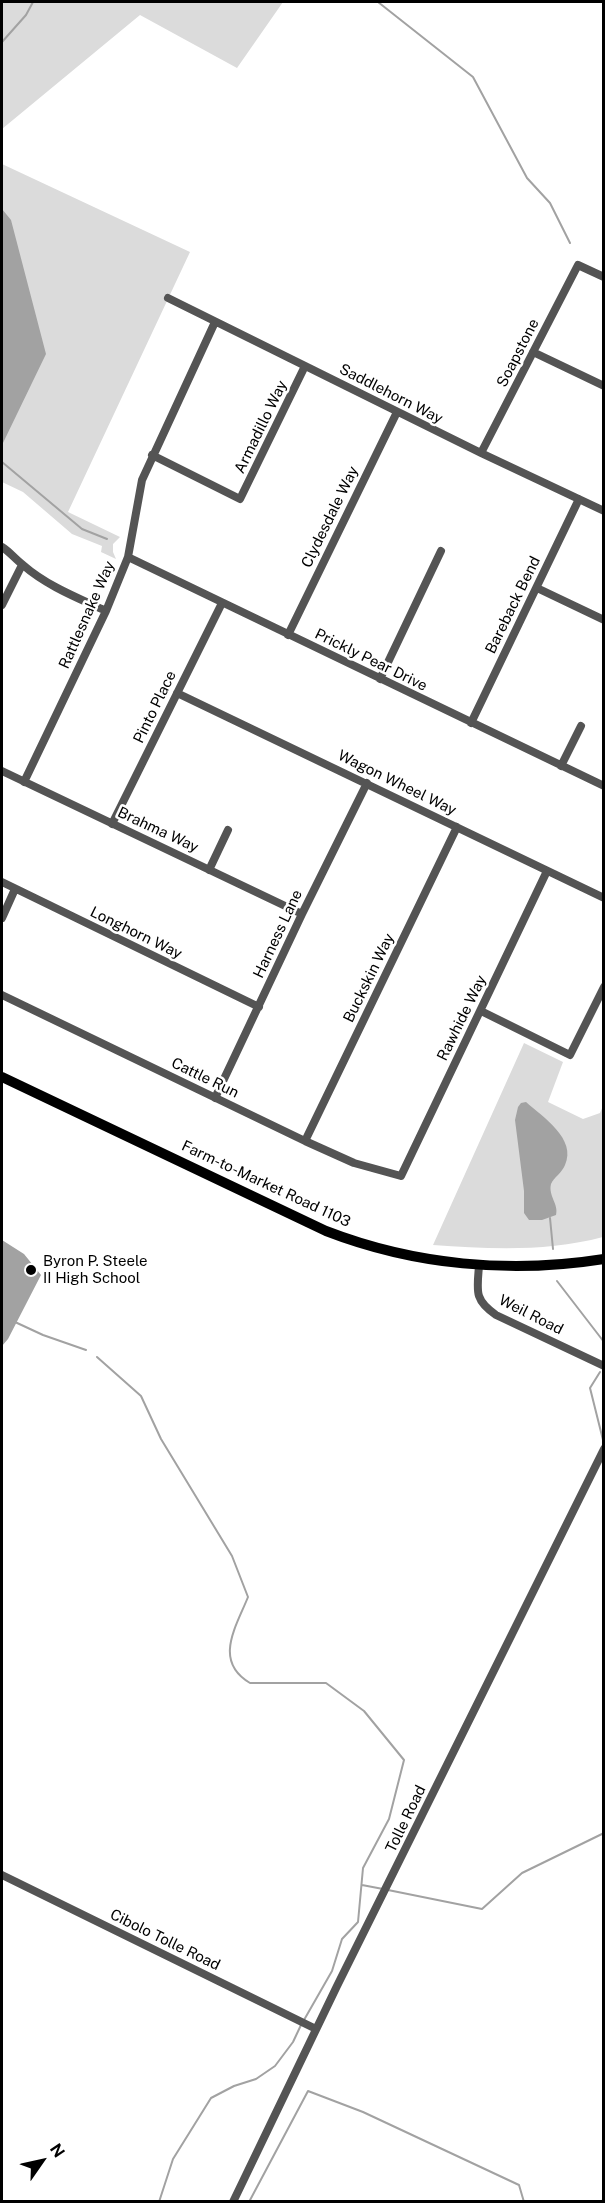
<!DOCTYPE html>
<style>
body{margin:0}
#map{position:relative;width:605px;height:2203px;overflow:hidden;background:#fff;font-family:"Public Sans",sans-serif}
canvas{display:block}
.frame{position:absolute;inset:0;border:3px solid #000;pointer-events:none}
.north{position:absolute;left:12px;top:2131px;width:60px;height:60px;-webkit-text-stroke:4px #fff;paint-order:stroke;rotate:56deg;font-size:16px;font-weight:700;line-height:24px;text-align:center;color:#000}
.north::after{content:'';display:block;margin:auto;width:21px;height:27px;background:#000;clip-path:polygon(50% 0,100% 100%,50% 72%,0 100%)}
</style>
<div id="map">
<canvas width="605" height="2203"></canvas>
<div class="frame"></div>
<div class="north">N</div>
</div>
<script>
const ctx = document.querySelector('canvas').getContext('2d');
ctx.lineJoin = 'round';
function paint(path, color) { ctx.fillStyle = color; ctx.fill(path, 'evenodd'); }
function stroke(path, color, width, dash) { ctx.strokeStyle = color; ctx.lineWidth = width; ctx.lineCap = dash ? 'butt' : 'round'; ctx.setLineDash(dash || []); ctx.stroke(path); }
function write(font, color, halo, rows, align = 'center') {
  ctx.font = font + ' "Public Sans",sans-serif'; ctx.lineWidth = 5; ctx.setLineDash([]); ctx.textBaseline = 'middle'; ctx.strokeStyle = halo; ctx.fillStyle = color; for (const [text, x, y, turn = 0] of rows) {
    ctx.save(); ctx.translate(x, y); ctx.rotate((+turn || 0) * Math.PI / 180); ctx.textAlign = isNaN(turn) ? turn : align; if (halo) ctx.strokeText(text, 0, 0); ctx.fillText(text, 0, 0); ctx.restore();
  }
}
paint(new Path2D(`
 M2 2H283L237 68 140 15 2 129Z
 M2 164 190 252 68 512 120 537 113 544V552L116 559 101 552 102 546 72 534 23 492 2 482Z
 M524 1043 563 1062 548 1102 583 1119 600 1113 603 1106V1237C547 1252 490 1249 433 1245Z`), '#dbdbdb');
paint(new Path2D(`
 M2 209 11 220 46 354 2 445Z
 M526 1102C543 1117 577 1139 565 1165 562 1173 554 1177 551 1184 548 1196 559 1204 556 1215L542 1220H529L524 1213V1191L515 1120 518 1107 521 1103Z
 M2 1240 24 1254 41 1275 8 1339 2 1346Z`), '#a2a2a2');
stroke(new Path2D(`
 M378 2 473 77 527 178 550 203 570 243
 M2 42 26 15 33 2
 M2 462 82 529 107 539
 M550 1218 553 1249
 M557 1281 604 1342
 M15 1322 43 1335 86 1350
 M97 1357 141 1396 161 1439 232 1556 248 1597C236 1627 213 1661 250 1683H326L364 1711 404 1760 389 1819 363 1868 358 1922 342 1939 332 1971 304 2020
 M600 1372 590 1388 604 1444
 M362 1885 383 1889
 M388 1890 482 1909 522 1873 604 1833
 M159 2202 173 2159 211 2098 234 2086 256 2079 275 2066 293 2042 301 2025
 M249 2202 308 2091 363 2112 519 2185 524 2202
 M599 2202 604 2200`), '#a2a2a2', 2);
stroke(new Path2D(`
 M168 298 481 453 604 511
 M533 352 604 386
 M481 453 578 265 604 277
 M152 455 240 499 305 366
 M2 547C10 552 15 559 23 565 47 586 78 598 106 611
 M128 557 604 786
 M537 588 604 620
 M2 605 22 565
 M288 635 397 412
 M380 679 441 551
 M177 693 604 898
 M471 723 579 499
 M561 766 581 726
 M2 771 302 914
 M24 782 106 611 128 557 142 480 215 322
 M112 824 222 603
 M209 870 228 830
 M2 882 259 1007
 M2 918 15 889
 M2 995 305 1141 354 1163 401 1176 547 871
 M481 1011 570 1055 604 987
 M215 1098 302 914 367 783
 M305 1141 457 827
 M479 1266C477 1291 474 1300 496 1315L604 1366
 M2 1875 316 2029
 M233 2202 337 1986 604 1449`), '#545454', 8);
stroke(new Path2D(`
 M2 1077 326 1231C414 1265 510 1274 604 1259`), '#000', 10);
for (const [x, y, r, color] of [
 [31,1270,6,"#000"]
]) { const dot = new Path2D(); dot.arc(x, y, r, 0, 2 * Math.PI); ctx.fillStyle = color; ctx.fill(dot); stroke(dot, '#fff', 2); }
write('15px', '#000', '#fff', [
 ["Soapstone",518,353,-63],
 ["Saddlehorn Way",391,394,27],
 ["Armadillo Way",261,427,-64],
 ["Clydesdale Way",330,517,-64],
 ["Bareback Bend",513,605,-64],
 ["Rattlesnake Way",87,615,-66],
 ["Prickly Pear Drive",371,660,26],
 ["Pinto Place",155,707,-64],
 ["Wagon Wheel Way",397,783,26],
 ["Brahma Way",158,830,25],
 ["Longhorn Way",136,933,26],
 ["Harness Lane",278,934,-65],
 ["Buckskin Way",369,978,-64],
 ["Rawhide Way",462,1018,-64],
 ["Cattle Run",205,1078,26],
 ["Farm-to-Market Road 1103",266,1184,25],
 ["Weil Road",531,1315,27],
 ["Tolle Road",406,1819,-64],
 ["Cibolo Tolle Road",165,1940,26]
]);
write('15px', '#000', '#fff', [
 ["Byron P. Steele",43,1261],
 ["II High School",43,1278]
], 'left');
</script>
